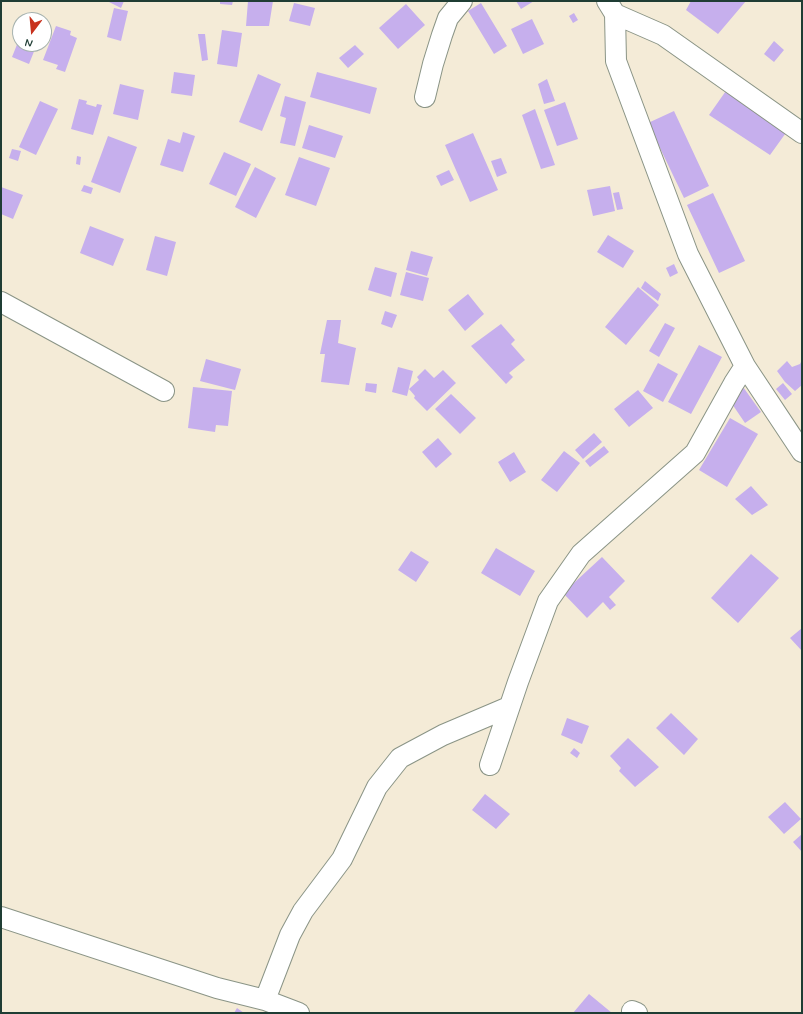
<!DOCTYPE html>
<style>
body{margin:0}
#map{position:relative;width:803px;height:1014px;overflow:hidden;background:#f4ebd7;font-family:Mynerve,sans-serif}
canvas{display:block}
.frame{position:absolute;inset:0;border:2px solid #1f3d34;pointer-events:none}
.north{position:absolute;left:12px;top:12px;width:40px;height:40px;box-sizing:border-box;background:#fff;border:1px solid #a5b1ae;border-radius:50%;rotate:196deg;font-size:11px;font-weight:700;line-height:16px;text-align:center;color:#1f3d34}
.north::after{content:'';display:block;margin:auto;width:14px;height:18px;background:#c8321e;clip-path:polygon(50% 0,100% 100%,50% 72%,0 100%)}
</style>
<div id="map">
<canvas width="803" height="1014"></canvas>
<div class="frame"></div>
<div class="north">N</div>
</div>
<script>
const ctx = document.querySelector('canvas').getContext('2d');
ctx.lineJoin = 'round';
function paint(path, color) { ctx.fillStyle = color; ctx.fill(path, 'evenodd'); }
function stroke(path, color, width, dash) { ctx.strokeStyle = color; ctx.lineWidth = width; ctx.lineCap = dash ? 'butt' : 'round'; ctx.setLineDash(dash || []); ctx.stroke(path); }
paint(new Path2D(`
 M107 1H124L121 8Z
 M220 1H233L232 5 220 4Z
 M248 1H273L269 26H246Z
 M516 1H534L521 9Z
 M691 1H746L718 34 686 10Z
 M294 3 315 8 310 26 289 21Z
 M481 3 507 46 494 54 468 11Z
 M406 4 425 25 398 49 379 28Z
 M114 8 128 11 121 41 107 37Z
 M574 13 578 20 573 23 569 16Z
 M532 19 544 44 523 54 511 29Z
 M56 26 71 31 70 35 77 38 65 72 56 69 58 65 43 60Z
 M222 30 242 33 237 67 217 64Z
 M198 34H205L208 60 202 61Z
 M20 37V44H37L29 64 12 57Z
 M774 41 784 50 774 62 764 54Z
 M355 45 364 54 348 68 339 58Z
 M174 72 195 75 192 96 171 93Z
 M317 72 377 88 370 114 310 97Z
 M258 74 281 84 262 131 239 122Z
 M547 79 555 101 544 104 538 84Z
 M120 84 144 90 138 120 113 114Z
 M728 88 788 130 770 155 709 115Z
 M285 96 306 102 295 146 280 143 286 118 280 116Z
 M79 99 87 101 86 104 96 107 97 104 102 105 93 135 71 129Z
 M40 101 58 109 36 155 19 147Z
 M565 102 578 139 557 146 544 110Z
 M535 109 555 165 541 169 522 115Z
 M674 111 709 186 684 198 648 123Z
 M309 125 343 136 335 158 302 148Z
 M183 132 195 136 183 172 160 165 168 139 180 143Z
 M473 133 498 190 470 202 445 145Z
 M108 136 137 147 120 193 91 182Z
 M12 149 21 151 18 161 9 158Z
 M224 152 251 164 236 196 209 184Z
 M77 156 81 157 80 165 76 164Z
 M299 157 330 168 316 206 285 195Z
 M501 158 507 173 497 177 491 161Z
 M255 167 276 178 256 218 235 207Z
 M449 170 454 180 441 186 436 176Z
 M84 185 93 188 91 194 81 191Z
 M610 186 615 211 593 216 587 190Z
 M1 187 23 195 13 219 1 214Z
 M619 192 623 209 617 210 613 193Z
 M713 193 745 261 719 273 687 205Z
 M90 226 124 239 113 266 80 253Z
 M608 235 634 251 623 268 597 252Z
 M155 236 176 242 167 276 146 270Z
 M411 251 433 257 427 276 406 270Z
 M674 264 678 273 670 277 666 268Z
 M375 267 397 273 391 297 368 290Z
 M406 272 429 278 423 301 400 295Z
 M645 281 661 294 658 301 641 288Z
 M638 287 659 305 626 345 605 327Z
 M468 294 484 314 465 331 448 310Z
 M385 311 397 315 392 328 381 324Z
 M327 320H341L338 343 356 348 349 385 321 382 325 354H320Z
 M665 323 675 328 659 357 649 351Z
 M501 324 515 340 511 344 525 360 509 373 513 377 506 384 471 346Z
 M699 345 722 357 691 414 668 402Z
 M206 359 241 369 235 390 200 381Z
 M802 360V385L795 391 785 382 777 371 787 361 792 367 800 364Z
 M658 363 678 374 663 402 643 391Z
 M398 367 413 371 407 396 392 392Z
 M425 369 434 378 443 370 456 383 427 411 414 398 415 396 409 389 419 380 417 377Z
 M366 383 377 384 376 393 365 391Z
 M783 383 792 394 785 400 776 389Z
 M193 387 232 391 228 426 216 425 215 432 188 428Z
 M743 387 761 412 745 423 728 398Z
 M638 390 653 408 629 427 614 409Z
 M451 394 476 418 460 434 435 409Z
 M730 418 758 434 727 487 699 470Z
 M594 433 602 442 583 459 575 450Z
 M438 438 452 454 436 468 422 452Z
 M604 446 609 452 590 467 585 461Z
 M564 451 580 463 557 492 541 480Z
 M514 452 526 472 510 482 498 462Z
 M751 486 768 505 752 515 735 499Z
 M496 548 535 571 520 596 481 573Z
 M411 551 429 562 416 582 398 570Z
 M751 554 779 578 738 623 711 598Z
 M602 557 625 581 609 597 616 605 610 610 603 602 587 618 563 593Z
 M802 628V651L790 638Z
 M671 713 698 739 684 755 656 728Z
 M567 718 589 726 582 744 561 735Z
 M628 738 659 767 635 787 619 771 621 768 610 756Z
 M574 748 580 753 577 758 570 753Z
 M485 794 510 814 496 829 472 810Z
 M785 802 801 819 784 834 768 817Z
 M802 834V852L793 842Z
 M589 994 612 1013H573Z
 M237 1008 244 1013H234Z`), '#c6afed');
const minor = new Path2D(`
 M607 1 615 14 616 61 688 254 745 366 802 452
 M615 14 663 35 802 133
 M425 97 433 64 442 35 448 18 462 1
 M1 302 164 391
 M490 765 518 682 548 601 581 554 695 453 734 383 745 366
 M1 917 217 988 265 1000 299 1013
 M265 1000 290 935 303 911 342 859 377 787 400 758 443 735 509 707
 M632 1011 637 1013`);
stroke(minor, '#8a9486', 22);
stroke(minor, '#fff', 20);
</script>
